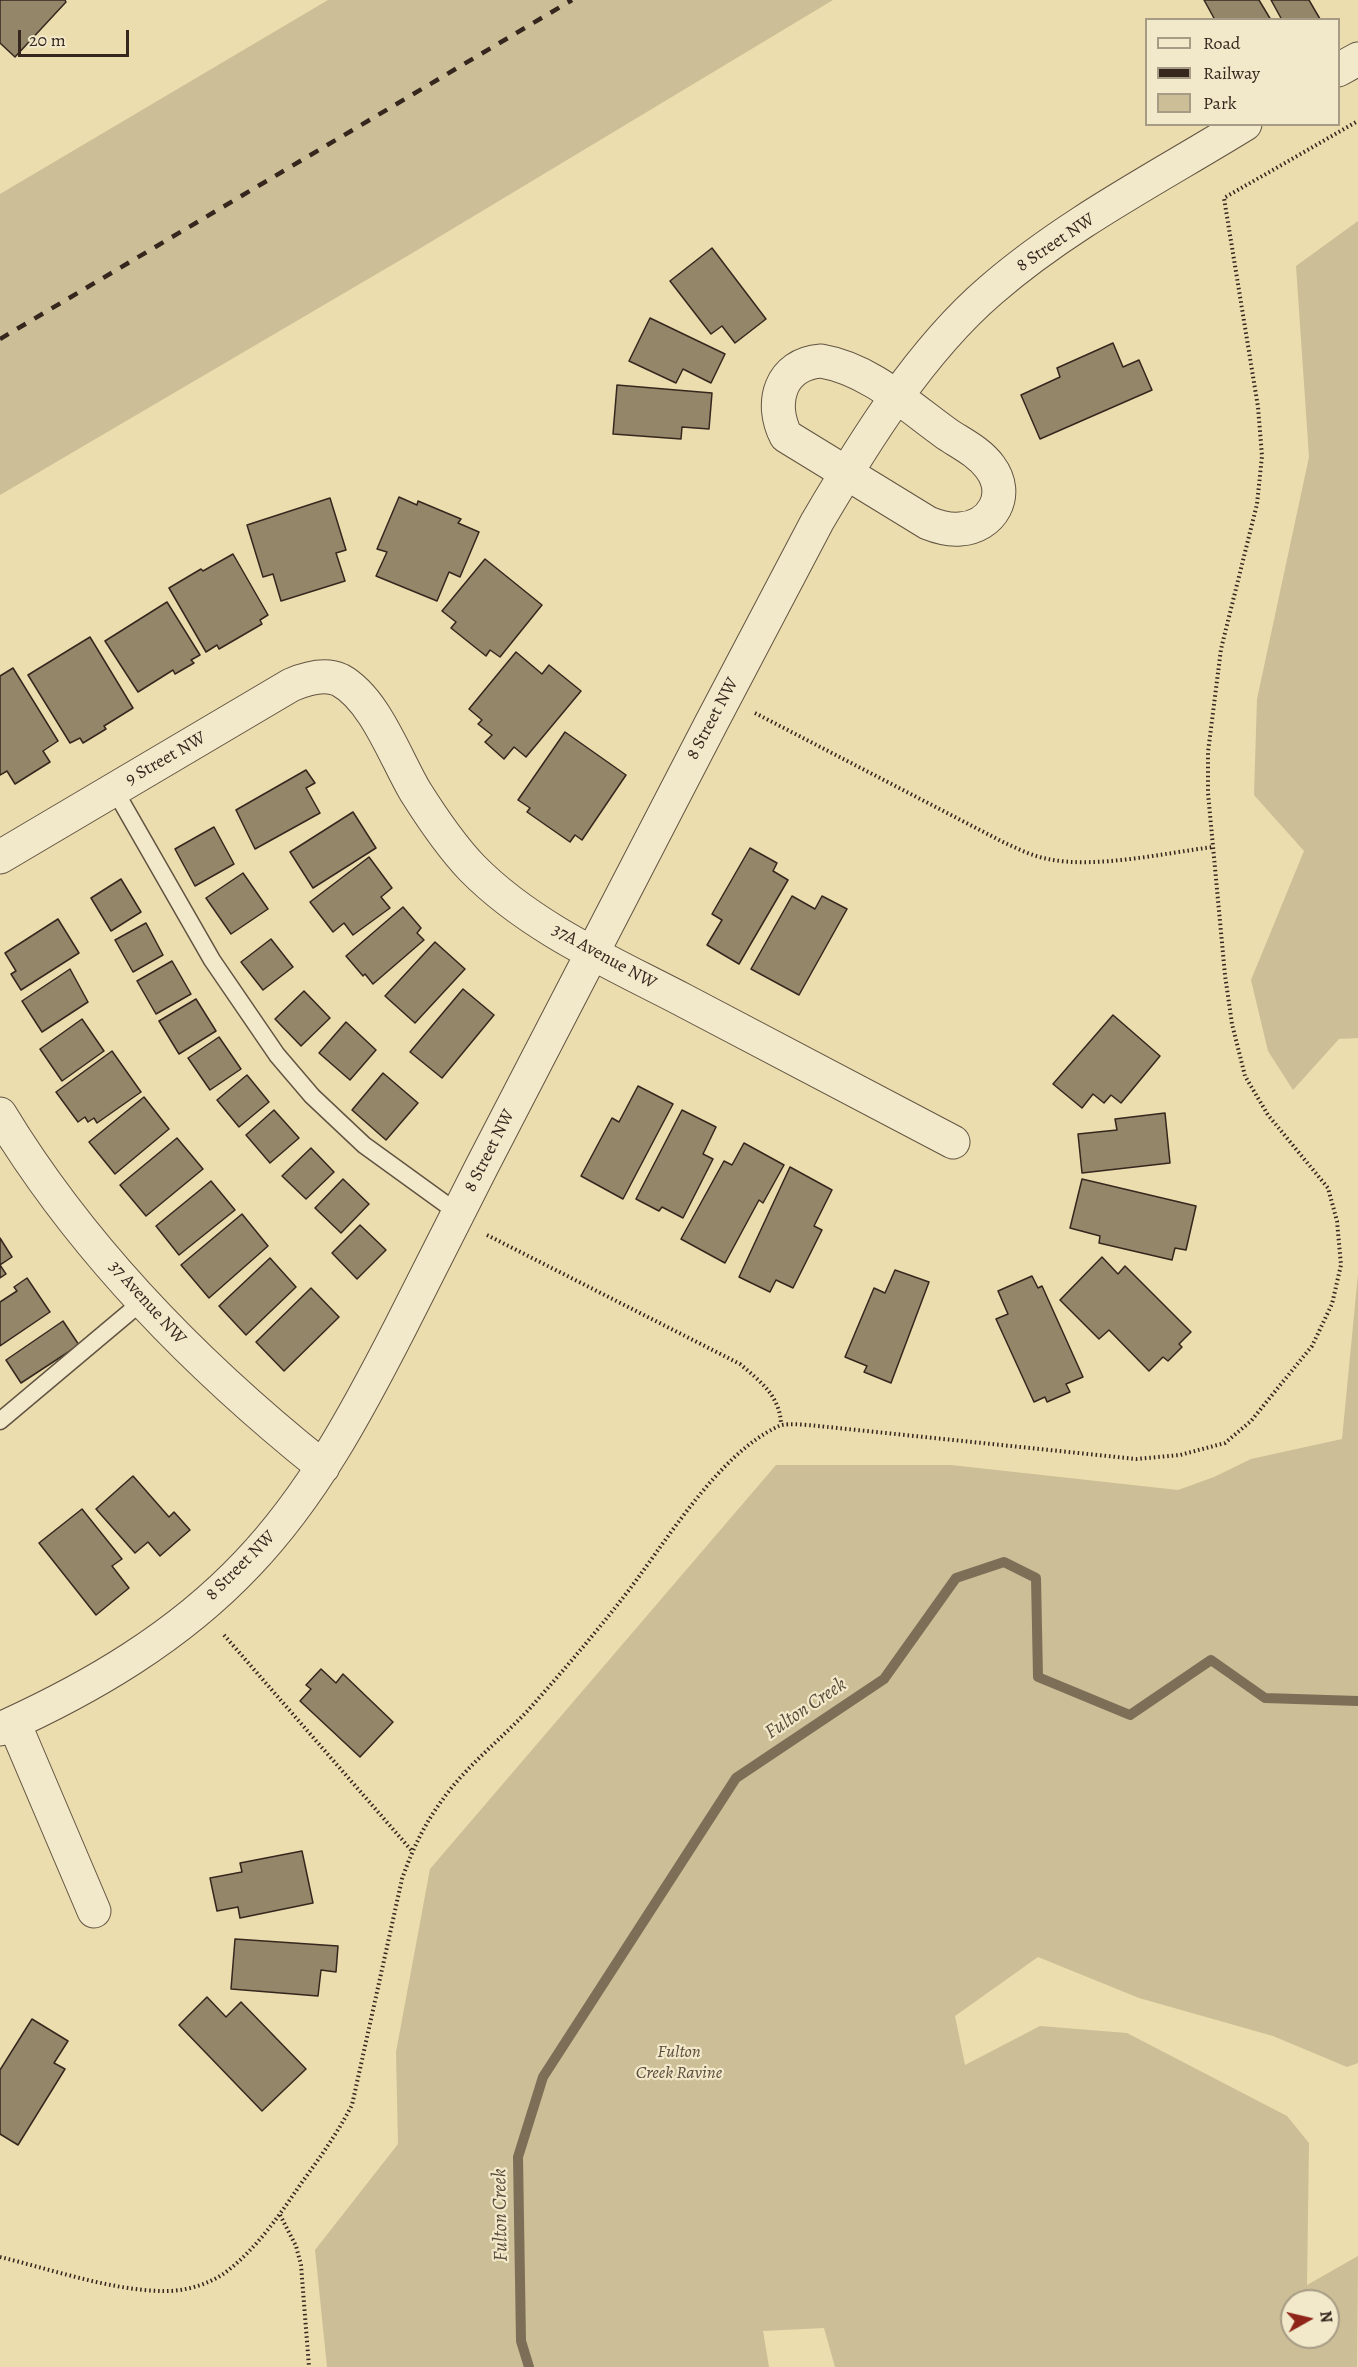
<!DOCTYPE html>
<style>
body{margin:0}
#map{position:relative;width:1358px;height:2367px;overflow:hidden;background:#ebddae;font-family:Alegreya,serif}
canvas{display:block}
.legend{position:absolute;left:1145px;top:18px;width:195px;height:108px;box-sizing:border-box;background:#f2e9ca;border:2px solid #a69b85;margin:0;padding:8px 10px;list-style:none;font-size:18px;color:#35271e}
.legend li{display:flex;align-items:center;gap:12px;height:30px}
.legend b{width:30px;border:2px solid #a69b85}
.north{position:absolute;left:1280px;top:2289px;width:60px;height:60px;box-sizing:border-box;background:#f2e9ca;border:2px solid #a69b85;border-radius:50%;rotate:82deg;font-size:16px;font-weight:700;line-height:24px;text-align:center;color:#35271e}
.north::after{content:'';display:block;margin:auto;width:21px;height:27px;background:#8f2418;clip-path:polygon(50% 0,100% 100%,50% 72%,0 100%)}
.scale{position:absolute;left:18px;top:30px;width:111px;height:27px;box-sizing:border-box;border:3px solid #35271e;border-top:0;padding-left:8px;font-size:18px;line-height:21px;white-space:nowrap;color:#35271e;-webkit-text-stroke:4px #f2e9ca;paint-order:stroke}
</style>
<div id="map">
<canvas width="1358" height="2367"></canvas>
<ul class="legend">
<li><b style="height:8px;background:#f2e9ca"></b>Road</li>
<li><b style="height:8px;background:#35271e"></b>Railway</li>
<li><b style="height:16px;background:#ccbe96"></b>Park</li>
</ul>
<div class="north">N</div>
<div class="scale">20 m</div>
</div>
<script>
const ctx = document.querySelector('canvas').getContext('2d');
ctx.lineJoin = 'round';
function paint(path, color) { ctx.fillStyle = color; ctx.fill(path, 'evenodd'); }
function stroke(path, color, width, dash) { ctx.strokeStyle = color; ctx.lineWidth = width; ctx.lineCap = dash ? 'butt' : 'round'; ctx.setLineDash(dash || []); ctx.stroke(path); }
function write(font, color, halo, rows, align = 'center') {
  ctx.font = font + ' Alegreya,serif'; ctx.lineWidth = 4.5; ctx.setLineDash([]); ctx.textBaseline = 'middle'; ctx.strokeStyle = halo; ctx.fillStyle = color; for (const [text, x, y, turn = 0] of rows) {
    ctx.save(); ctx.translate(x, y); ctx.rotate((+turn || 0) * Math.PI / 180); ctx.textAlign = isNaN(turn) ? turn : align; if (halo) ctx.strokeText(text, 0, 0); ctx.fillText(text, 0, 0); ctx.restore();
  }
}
paint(new Path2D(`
 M328 0H833L409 255 0 495V194Z
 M1358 221V1038L1339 1039 1293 1090 1268 1051 1251 980 1304 851 1254 795 1257 699 1309 457 1296 266Z
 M1358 1274V2063L1347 2067 1273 2036 1139 1998 1038 1957 955 2016 965 2065 1040 2026 1127 2033 1287 2116 1309 2143 1307 2285 1358 2256 1357 2367H835L824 2328 763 2331 769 2367H327L315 2250 398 2144 396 2052 430 1869 776 1465H951L1178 1490 1214 1477 1251 1459 1342 1439ZM1292 2301H1328V2337H1292Z`), '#ccbe96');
stroke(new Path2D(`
 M529 2367 521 2341 518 2157 543 2077 736 1778 884 1679 956 1578 1004 1562 1036 1578 1038 1677 1130 1715 1211 1660 1265 1698 1358 1701`), '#7d6f57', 10);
const building = new Path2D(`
 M0 0H65L66 2 15 57 0 43Z
 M1204 0H1259L1271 20H1215Z
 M1271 0H1309L1320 19 1282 20Z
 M712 248 766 319 735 343 722 326 711 334 670 281Z
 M650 318 725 354 711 383 683 369 676 383 629 361Z
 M1113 343 1123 367 1139 360 1152 390 1040 439 1021 395 1060 377 1057 368Z
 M617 385 712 393 709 429 682 427 681 439 613 434Z
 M399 497 417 505 418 501 461 519 458 523 479 532 460 577 449 572 437 601 376 576 387 552 377 549Z
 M330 498 346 550 336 553 345 581 281 601 273 574 263 577 247 525Z
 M233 554 268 615 260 620 262 624 219 649 217 645 206 652 169 588 201 569 203 571Z
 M485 559 542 605 500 657 490 650 486 656 451 628 456 622 442 611Z
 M167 602 200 655 191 660 194 663 175 674 173 670 138 692 105 641Z
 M90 637 133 708 104 726 106 729 83 743 80 738 70 743 28 675Z
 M516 652 542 674 549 665 581 691 526 757 514 747 504 759 485 742 492 735 478 724 482 720 469 709Z
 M13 668 58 741 43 751 50 762 15 784 7 771 0 775V676Z
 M565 732 626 775 582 840 575 835 570 842 527 812 530 808 518 800Z
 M306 770 315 783 306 788 320 813 255 849 236 810Z
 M353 812 376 848 313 888 290 852Z
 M214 827 234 864 195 886 175 849Z
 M750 848 777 863 773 871 788 880 739 964 707 945 722 920 712 914Z
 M369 857 392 888 381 897 390 908 353 935 344 923 333 932 310 902Z
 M243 873 268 909 231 934 206 898Z
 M121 879 141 912 111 931 91 898Z
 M792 896 815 909 822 896 847 909 799 995 751 969Z
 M403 907 421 928 417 933 424 940 373 984 365 974 363 976 346 956Z
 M58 919 79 953 21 990 11 974 16 971 5 953Z
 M146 923 163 955 133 972 115 940Z
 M271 939 293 967 263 990 241 962Z
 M435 942 465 969 415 1023 385 996Z
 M172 961 191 994 156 1014 137 981Z
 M70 969 88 1002 42 1032 22 1001Z
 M463 989 494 1015 442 1078 410 1052Z
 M304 991 330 1018 301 1046 275 1019Z
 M196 999 216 1031 179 1054 159 1021Z
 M1113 1015 1160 1056 1121 1103 1111 1095 1104 1103 1093 1094 1082 1108 1053 1084Z
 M82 1019 104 1051 62 1081 40 1049Z
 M346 1022 376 1050 350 1080 319 1053Z
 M219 1037 241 1069 210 1090 188 1058Z
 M112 1051 141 1092 97 1123 94 1118 88 1122 85 1117 78 1122 56 1092Z
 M383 1073 418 1103 386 1140 352 1110Z
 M247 1075 269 1102 239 1127 217 1100Z
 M638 1086 673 1104 623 1199 581 1176 612 1118 619 1122Z
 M144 1097 169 1129 115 1174 89 1142Z
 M274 1110 299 1138 270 1163 246 1135Z
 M682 1110 716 1127 703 1154 713 1159 683 1218 662 1207 659 1211 636 1199Z
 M1165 1113 1170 1163 1082 1173 1078 1134 1117 1130 1115 1119Z
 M177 1138 203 1169 146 1216 120 1185Z
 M744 1143 784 1165 763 1203 759 1200 725 1263 681 1239 724 1161 732 1165Z
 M311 1148 334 1172 306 1199 282 1176Z
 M790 1167 832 1190 814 1226 822 1230 793 1288 776 1280 770 1292 739 1277Z
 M343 1179 369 1204 341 1233 315 1208Z
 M1082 1179 1196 1206 1186 1250 1175 1248 1172 1260 1099 1243 1100 1236 1070 1228Z
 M211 1181 235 1210 179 1255 156 1226Z
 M242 1214 268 1246 209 1298 181 1265Z
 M360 1225 386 1250 357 1279 332 1253Z
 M0 1238 12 1257 0 1265 6 1274 0 1278Z
 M1102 1257 1118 1274 1125 1266 1191 1332 1179 1344 1182 1347 1168 1361 1163 1357 1149 1371 1109 1330 1099 1339 1060 1300Z
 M270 1258 296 1287 246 1335 219 1306Z
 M895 1270 929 1282 891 1383 864 1372 867 1366 845 1357 874 1288 885 1293Z
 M1032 1276 1038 1288 1042 1286 1083 1377 1066 1384 1070 1392 1047 1402 1045 1397 1034 1402 996 1319 1008 1314 998 1291Z
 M27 1278 50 1312 0 1346V1302L17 1291 14 1287Z
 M311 1288 339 1317 284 1371 256 1342Z
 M63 1321 79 1345 21 1383 6 1360Z
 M133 1476 169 1517 174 1512 190 1530 160 1556 148 1542 135 1553 96 1509Z
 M82 1509 122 1559 112 1566 129 1588 96 1615 39 1543Z
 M321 1669 336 1683 343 1674 393 1722 360 1757 300 1701 311 1689 306 1685Z
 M302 1851 313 1903 240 1918 238 1907 217 1911 210 1878 242 1872 240 1863Z
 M235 1939 338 1946 336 1972 321 1970 318 1996 231 1989Z
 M207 1997 226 2017 241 2002 306 2069 262 2111 179 2025Z
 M32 2019 68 2041 54 2063 65 2069 18 2145 0 2134V2070Z`);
paint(building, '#948669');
stroke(building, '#35271e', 1.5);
const service = new Path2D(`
 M114 789 212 960 277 1055 312 1096 364 1145 458 1213
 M0 1421 144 1300`);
const minor = new Path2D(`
 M1338 70 1358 59
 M821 361C869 369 908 406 947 434 962 444 979 452 990 467 1011 495 992 527 960 529 949 530 938 527 928 523L786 436C769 403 780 364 821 361Z
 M0 857 291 685C305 679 325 673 340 680 375 699 395 757 415 791 432 818 450 845 472 868 530 927 610 962 683 1000 773 1048 863 1095 953 1142
 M0 1114C83 1251 199 1368 323 1467
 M14 1723 94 1911
 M0 1729C91 1688 178 1637 247 1564 313 1495 358 1410 401 1326 428 1273 455 1219 482 1166 592 951 704 736 817 522 864 442 920 351 991 290 1067 224 1159 177 1245 124`);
stroke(service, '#625442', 19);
stroke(minor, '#625442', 35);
stroke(new Path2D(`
 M755 713 1001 841C1016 848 1032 856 1048 859 1095 869 1165 853 1213 847
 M487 1235 740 1364C760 1381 780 1396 781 1424
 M224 1635 412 1851
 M280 2215 296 2246 301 2265 309 2367
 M0 2257C50 2269 110 2290 161 2291 183 2292 208 2285 226 2272 256 2249 279 2216 300 2185 319 2159 337 2134 352 2105L402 1879C412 1850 425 1823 443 1799 468 1764 503 1738 531 1707 562 1672 593 1636 622 1599 664 1546 716 1455 779 1426 787 1422 817 1426 828 1427L1136 1459 1180 1455 1225 1443 1251 1421 1312 1346 1332 1304 1341 1265 1337 1221 1328 1188 1268 1115 1245 1076 1232 1024 1225 975 1208 793V752L1221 649 1257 504 1262 456 1258 407 1224 198 1358 121`), '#35271e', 4, [1.5, 3]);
stroke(service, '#f2e9ca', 16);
stroke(minor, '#f2e9ca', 33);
stroke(new Path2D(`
 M0 339 572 0`), '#35271e', 4.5, [10, 10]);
write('18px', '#35271e', '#f2e9ca', [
 ["8 Street NW",1056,243,-34],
 ["8 Street NW",713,719,-62],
 ["9 Street NW",166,759,-30],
 ["37A Avenue NW",604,957,29],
 ["8 Street NW",490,1151,-63],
 ["37 Avenue NW",147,1303,48],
 ["8 Street NW",241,1566,-45]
]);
write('italic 18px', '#5b4d3c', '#f2e9ca', [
 ["Fulton",679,2053],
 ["Creek Ravine",679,2074]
]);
write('italic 20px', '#594b3a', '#f2e9ca', [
 ["Fulton Creek",806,1709,-34],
 ["Fulton Creek",501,2215,-91]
]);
</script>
